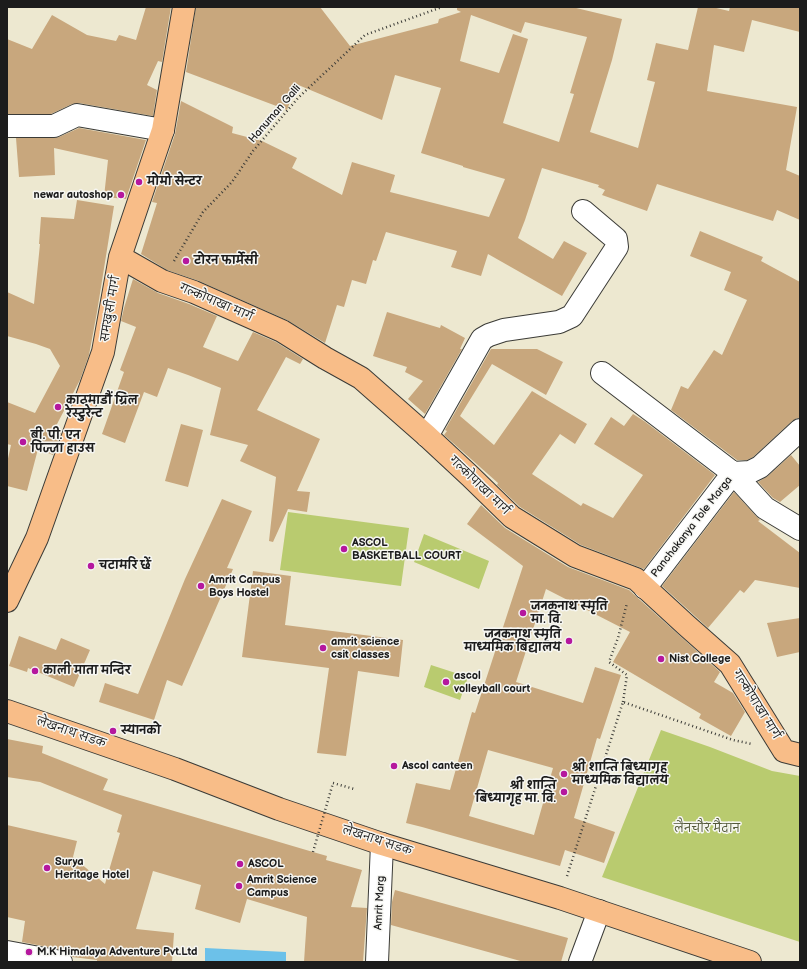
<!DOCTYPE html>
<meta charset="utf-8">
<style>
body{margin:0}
#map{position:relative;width:807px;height:969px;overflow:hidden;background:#ede8d0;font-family:"Balsamiq Sans",sans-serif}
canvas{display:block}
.frame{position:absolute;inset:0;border:8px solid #1c1c1c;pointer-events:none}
</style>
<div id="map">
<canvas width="807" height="969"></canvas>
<div class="frame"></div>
</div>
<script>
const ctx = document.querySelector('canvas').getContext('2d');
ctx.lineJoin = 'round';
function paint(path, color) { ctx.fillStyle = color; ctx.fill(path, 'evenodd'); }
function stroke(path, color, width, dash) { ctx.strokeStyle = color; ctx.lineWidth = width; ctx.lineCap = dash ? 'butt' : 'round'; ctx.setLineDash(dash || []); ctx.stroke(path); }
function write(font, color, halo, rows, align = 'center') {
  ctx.font = font + ' "Balsamiq Sans","Playpen Sans Deva",sans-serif'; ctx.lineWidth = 3; ctx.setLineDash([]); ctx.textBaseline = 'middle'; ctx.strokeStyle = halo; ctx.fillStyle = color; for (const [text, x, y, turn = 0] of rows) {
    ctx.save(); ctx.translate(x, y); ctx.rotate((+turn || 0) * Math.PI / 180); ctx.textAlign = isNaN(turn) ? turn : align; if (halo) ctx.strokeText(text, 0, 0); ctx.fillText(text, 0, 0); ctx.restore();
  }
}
paint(new Path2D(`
 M288 512 409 528 401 586 280 570Z
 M424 534 489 561 479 589 414 562Z
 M431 665 468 677 460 700 424 687Z
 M661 730 710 747 772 771 800 776V942L602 877Z`), '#b9cb6f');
paint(new Path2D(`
 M205 948 286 952V962H205Z`), '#6cc1e9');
paint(new Path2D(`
 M146 7H171L162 62 158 61 147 85 157 90 153 116 79 103 72 104 51 114H7V39L32 49 52 15 87 35 116 41 119 35 136 40Z
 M196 7H320L350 46 438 23 439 19 461 12 457 10V7H572L622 19 612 60 590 132 638 148 655 82 647 80 656 43 688 50 698 7H712L729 11 730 7H800V32L752 20 744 52 714 45 707 91 797 107 786 170 800 176V220L777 210 773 221 657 184 647 211 602 195 605 190 598 187 599 185 542 168 525 220 518 238 553 259 564 241 587 253 562 296 488 254 481 276 451 267 457 251 386 232 376 261 373 260 366 284 352 280 344 307 337 305 325 343 287 320 199 281 167 270 141 254 157 203 152 202 175 134 181 101 233 127 232 133 262 141 297 158 292 168 342 195 352 162 395 175 390 192 489 217 505 179 463 167V166L421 153 441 88 395 75 382 120 296 84 287 110 186 72ZM471 15 521 33 525 22 587 37 570 93 574 94 559 142 503 123 528 39 513 34 499 73 460 61Z
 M79 128 146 140 126 199 104 197 108 160 54 148 55 175 19 177 16 138H54L59 137Z
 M77 200 114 206 97 312 89 355 80 380 56 426 62 430 53 455 38 449 27 491 7 486V463L11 445 7 444V402L35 413 60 366 50 349 36 344 7 336V292L34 304 40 244H39L41 217 74 219Z
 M700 231 763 257 761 261 800 282V418H797L792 421 753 457 747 460H737L671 410 681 386 688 389 714 350 722 355 747 300 724 290 731 272 690 256Z
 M133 279 158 293 189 304 217 316 203 347 238 361 253 332 276 342 303 359 300 364 286 357 257 410 320 439 297 491 310 492 307 512 288 509 273 542 269 541 276 477 240 461 248 445 210 435 221 388 188 375 168 368 157 397 144 392 125 443 102 434 124 372 120 370 136 327 121 321 124 308Z
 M387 312 440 328 441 325 465 338 460 349H462L425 414 408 399 423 381 405 372 407 367 373 356Z
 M491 349H537L563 362 546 395 492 364 460 416 494 445 532 391 587 424 575 444 560 434 532 474 581 506 583 503 613 518 643 475 594 444 611 417 624 426 633 414 644 421 715 475 644 569 581 545 520 507 497 485 498 483 444 435 447 431 445 430Z
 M181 424 203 430 188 487 165 481Z
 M791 455 800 466V485L780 502 773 498 758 482 768 476Z
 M734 492 756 516 760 520 758 521 800 553V588L755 580 744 593 740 590 708 628 662 586Z
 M222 499 252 511 227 568 233 569 182 686 167 680 154 720 99 702 105 683 138 694 185 579Z
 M481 505 505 528 568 567 629 590 720 672 714 682 733 693 745 712 731 736 699 718 701 714 613 662 630 632 546 589 516 682 583 703 595 667 621 675 600 739 597 738 574 818 615 832 604 863 565 850 560 866 422 827 406 823 416 783 450 790 472 712 475 713 523 566 467 524ZM488 750 553 768 534 835 469 816Z
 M253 571 291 576 285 625 403 640 399 677 358 671 346 756 317 753 329 668 242 657Z
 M800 618V652L777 657 767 623Z
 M19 636 56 650 61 638 90 650 74 687 28 668 27 672 9 666Z
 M7 739 43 746 42 753 108 779 103 790 313 852 327 856 326 860 362 870 351 907 367 908 363 962H304L307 917 247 899 240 923 195 909 201 885 153 871 136 929 174 933 172 962H97V960L72 957 69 952 63 950 22 942 25 921 7 917V825L77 841 73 857 105 884 120 833 117 832 122 815 40 782 7 777Z
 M395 890 568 938 561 962H524L391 925 392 902Z`), '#c8a77d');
const minor = new Path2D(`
 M7 126H54L77 115 163 130
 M602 373 733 473 765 508 800 529
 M427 436 482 339 489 335 504 330 559 322 572 316 617 247 616 239 583 211
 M645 588 733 473 750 472 760 467 800 430
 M7 952 61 962
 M377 962 382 844
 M580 962 599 911`);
const major = new Path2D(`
 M120 257 162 281 194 292 282 331 325 358 361 378 427 436 470 476 512 517 575 556 636 579 686 625 730 664 784 751 800 755
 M7 601 37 538 103 352 120 257 163 130 184 7
 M7 711 175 769 279 809 382 844 560 898 750 962`);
stroke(minor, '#3b3b37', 24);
stroke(major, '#3b3b37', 24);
stroke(new Path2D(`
 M174 261 203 212 232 182 253 151 298 98 365 35 442 7
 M623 702 627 675 609 662 618 638 627 603
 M333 783 354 789
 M567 876 623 702 733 740 752 744`), '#3b3b37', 2.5, [1, 3]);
stroke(minor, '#fff', 22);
stroke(major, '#f8bd88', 22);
stroke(new Path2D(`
 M313 852 333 783`), '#3b3b37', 2.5, [1, 3]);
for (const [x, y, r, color] of [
 [139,182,4,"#b5179e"],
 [121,195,4,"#b5179e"],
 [186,261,4,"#b5179e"],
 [58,407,4,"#b5179e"],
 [23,442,4,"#b5179e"],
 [344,549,4,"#b5179e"],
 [91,566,4,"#b5179e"],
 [201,586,4,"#b5179e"],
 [523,613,4,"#b5179e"],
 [569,641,4,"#b5179e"],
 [323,648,4,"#b5179e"],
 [661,659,4,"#b5179e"],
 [35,671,4,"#b5179e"],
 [446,682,4,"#b5179e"],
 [113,731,4,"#b5179e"],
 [394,766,4,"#b5179e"],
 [564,774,4,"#b5179e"],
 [564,792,4,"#b5179e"],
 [240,864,4,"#b5179e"],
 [47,868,4,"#b5179e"],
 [239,886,4,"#b5179e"],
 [29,952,4,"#b5179e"]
]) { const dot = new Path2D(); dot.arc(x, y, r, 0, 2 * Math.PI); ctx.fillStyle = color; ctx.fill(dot); stroke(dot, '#f6f6f2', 1.5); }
write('11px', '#1c1c1c', '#f6f6f2', [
 ["Hanuman Galli",275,114,-49],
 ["गल्कोपाखा मार्ग",216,303,23],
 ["समखुसी मार्ग",111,309,-80],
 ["गल्कोपाखा मार्ग",479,486,44],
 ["Panchakanya Tole Marga",692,527,-52],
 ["गल्कोपाखा मार्ग",756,705,58],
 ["लेखनाथ सडक",71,733,19],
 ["लेखनाथ सडक",377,841,18],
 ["Amrit Marg",380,903,-87]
]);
write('bold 11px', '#1c1c1c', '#f6f6f2', [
 ["मोमो सेन्टर",147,182],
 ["newar autoshop",113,195,"right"],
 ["टोरन फार्मेसी",194,261],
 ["काठमाडौं ग्रिल",66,401],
 ["रेस्टुरेन्ट",66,414],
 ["बी. पी. एन",31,436],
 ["पिज्जा हाउस",31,449],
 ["ASCOL",352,543],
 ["BASKETBALL COURT",352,556],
 ["चटामरि छें",99,566],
 ["Amrit Campus",209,580],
 ["Boys Hostel",209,593],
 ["जनकनाथ स्मृति",531,607],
 ["मा. वि.",531,620],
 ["जनकनाथ स्मृति",561,635,"right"],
 ["माध्यमिक बिद्यालय",561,648,"right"],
 ["amrit science",331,642],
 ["csit classes",331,655],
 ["Nist College",669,659],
 ["काली माता मन्दिर",43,671],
 ["ascol",454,676],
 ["volleyball court",454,689],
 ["स्यानको",121,731],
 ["Ascol canteen",402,766],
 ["श्री शान्ति बिध्यागृह",572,768],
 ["माध्यमिक विद्यालय",572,781],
 ["श्री शान्ति",556,786,"right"],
 ["बिध्यागृह मा. वि.",556,799,"right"],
 ["Surya",55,862],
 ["Heritage Hotel",55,875],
 ["ASCOL",248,864],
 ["Amrit Science",247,880],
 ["Campus",247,893],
 ["M.K Himalaya Adventure Pvt.Ltd",37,952]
], 'left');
write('11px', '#535939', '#f6f6f2', [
 ["लैनचौर मैदान",707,829]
]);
</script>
